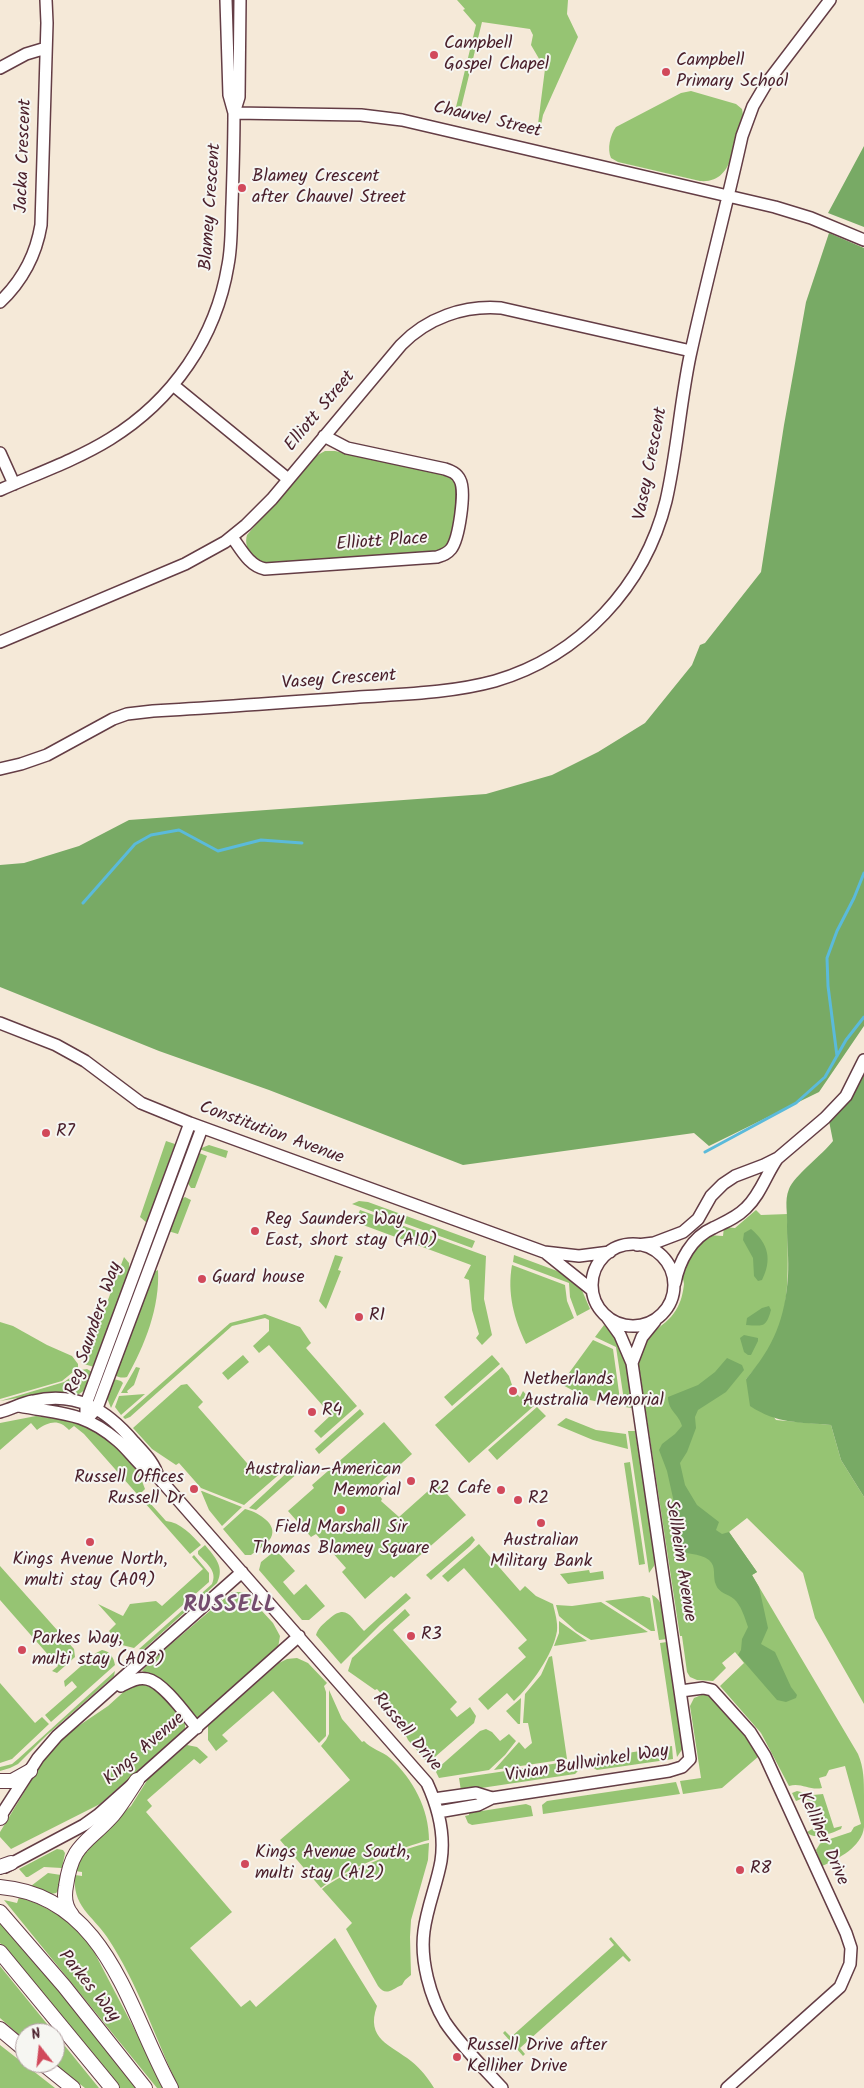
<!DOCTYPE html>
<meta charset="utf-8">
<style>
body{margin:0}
#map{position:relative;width:864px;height:2088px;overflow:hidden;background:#f5e9d8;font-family:Kalam,sans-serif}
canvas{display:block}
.north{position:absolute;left:15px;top:2023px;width:50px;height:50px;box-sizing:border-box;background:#f6f6f2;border:1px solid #b1a0a2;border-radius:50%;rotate:344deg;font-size:14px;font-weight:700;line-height:20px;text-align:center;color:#4a1f2b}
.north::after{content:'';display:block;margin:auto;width:18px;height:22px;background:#d1495b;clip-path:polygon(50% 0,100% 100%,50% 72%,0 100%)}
</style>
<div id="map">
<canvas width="864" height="2088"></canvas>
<div class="north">N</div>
</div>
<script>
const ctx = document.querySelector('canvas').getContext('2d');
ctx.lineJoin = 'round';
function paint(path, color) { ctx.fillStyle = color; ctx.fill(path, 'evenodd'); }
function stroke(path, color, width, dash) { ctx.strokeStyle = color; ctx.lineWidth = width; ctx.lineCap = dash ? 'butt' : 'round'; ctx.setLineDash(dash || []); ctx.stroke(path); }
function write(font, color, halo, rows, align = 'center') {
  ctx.font = font + ' Kalam,sans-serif'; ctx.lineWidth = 4; ctx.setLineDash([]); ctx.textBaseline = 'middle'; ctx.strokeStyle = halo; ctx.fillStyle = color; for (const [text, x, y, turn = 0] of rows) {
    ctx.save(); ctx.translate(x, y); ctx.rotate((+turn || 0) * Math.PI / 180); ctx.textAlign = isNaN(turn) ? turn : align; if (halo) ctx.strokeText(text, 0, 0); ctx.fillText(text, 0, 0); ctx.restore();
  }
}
paint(new Path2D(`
 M457 0H568L567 14 578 37 543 115 541 125 538 124 545 69 531 45 533 35 530 29 482 22 461 108 456 107 476 25 463 10 465 9Z
 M691 91 736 104 742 109 743 115C733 139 736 184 700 181L618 162 611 158C607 149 610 135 616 127L681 93Z
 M325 451H335L448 476 452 478 456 483 458 495 452 537 446 547 439 551 267 564C254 561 243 549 247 535L314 457Z
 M166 1141 175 1144 147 1223 140 1217Z
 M209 1145 228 1151 226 1158 199 1149Z
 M197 1152 207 1156 195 1188H191L187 1182Z
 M185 1197 191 1200 178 1234 168 1231 180 1200Z
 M359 1201 368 1202 475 1241 472 1248 352 1204Z
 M360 1210 486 1256 484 1299 492 1335 482 1345 476 1338 479 1334 472 1310 469 1280 464 1278 471 1265 355 1222Z
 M756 1210 761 1215 788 1214C786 1255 793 1300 775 1339 768 1353 757 1367 746 1379L776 1420 831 1425 841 1460 864 1497V1704L815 1618 803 1573 747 1518 729 1532 757 1572 752 1575 858 1754C864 1768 864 1781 864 1796 864 1806 864 1817 864 1827 862 1847 838 1859 822 1866L816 1850 821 1842 851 1832 854 1827 861 1824 845 1766 829 1770 826 1776 819 1778 822 1788C810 1791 801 1782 789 1786L761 1733 720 1686 744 1663 735 1652 722 1663 726 1668 713 1681 697 1680 690 1677 687 1672 682 1636H680L638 1360C642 1331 664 1330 676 1310 681 1302 683 1293 684 1284 684 1280 681 1276 682 1272 683 1259 699 1244 708 1235L723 1236 724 1227 735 1228Z
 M335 1255 343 1257 338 1270 341 1271 326 1309 319 1301Z
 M514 1255 568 1275 581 1288 590 1309 577 1316 570 1297 569 1283 513 1262Z
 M124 1257 129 1263V1272L94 1367 84 1364Z
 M512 1265 565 1285 567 1301 574 1318 526 1344C514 1319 507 1293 512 1265Z
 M158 1270C160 1307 145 1345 127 1377 123 1378 119 1378 115 1375L154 1272Z
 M265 1314 300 1327 311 1343 306 1348 357 1406 321 1438 314 1431 331 1415 269 1345 259 1353 253 1346 269 1331V1320L265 1318 232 1326 130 1417 125 1419 123 1417 230 1323Z
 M0 1322 13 1326 47 1345 72 1356 78 1364V1368L62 1381 0 1399Z
 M604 1325C629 1342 627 1380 632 1408L625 1407 616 1347 595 1337Z
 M593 1340 613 1349 621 1407 590 1400 561 1384Z
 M243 1355 249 1362 228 1380 222 1373Z
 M492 1355 500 1364 452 1406 444 1397Z
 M136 1367 140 1368 134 1385 127 1391 128 1393H121Z
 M502 1367 509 1376 512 1385 509 1388V1393L513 1395 517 1394 520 1397 523 1391 535 1405 469 1463 435 1425Z
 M87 1369 92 1372 85 1390 79 1394 48 1393 0 1401 64 1382 81 1370Z
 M114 1379 121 1381 123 1383 111 1408 107 1398Z
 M187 1384 203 1402 198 1407 260 1478 277 1464 283 1471 244 1505 201 1488 179 1463 176 1465 152 1449 133 1428 181 1385Z
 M145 1394 121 1415 115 1407 119 1396Z
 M537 1407 546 1416 497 1460 488 1450Z
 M360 1409 364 1414 319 1454 315 1449Z
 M36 1416 78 1422 110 1440 137 1468 145 1489 141 1493 166 1521C180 1522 192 1535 201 1545L190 1554 84 1434 74 1426 69 1430C59 1419 49 1421 37 1430L31 1423 0 1450V1423Z
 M566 1418 596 1430 626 1434 628 1449 593 1440 557 1425Z
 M384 1422 412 1454 374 1488 382 1499 381 1501 399 1517 437 1483 466 1515 394 1578 391 1576 365 1599 342 1572 346 1568 316 1534 311 1537 288 1511 314 1488 312 1485Z
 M628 1431H635L655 1558 654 1566 649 1573Z
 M630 1462 645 1564 639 1565 624 1463Z
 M294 1466 299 1472 256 1510 249 1508Z
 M201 1491H202L242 1507 222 1526 209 1510Z
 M245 1509C255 1511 276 1522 272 1535 270 1543 257 1550 251 1555H245L223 1529Z
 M472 1536 475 1540 470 1546 431 1580 426 1575Z
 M479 1544 520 1591 525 1586 536 1596 553 1604C555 1613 558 1622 557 1631 553 1655 531 1685 514 1701L507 1693 488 1710 478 1699 526 1657 518 1648 527 1640 464 1568 448 1582 442 1576Z
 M205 1545C215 1557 225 1567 217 1583L143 1650 139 1649 212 1584C218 1571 206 1563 198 1554V1551Z
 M276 1550 295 1571 283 1582 294 1595 306 1584 325 1606 309 1620H302L259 1570 261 1562Z
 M194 1555 209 1573V1582L134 1648 122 1645 109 1631 116 1624 98 1604 123 1616 130 1604 156 1601 162 1606 203 1569 192 1557Z
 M0 1566 74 1649 75 1657 57 1673 52 1671 58 1666 0 1600Z
 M589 1570 590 1573 603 1571 604 1579 568 1584 560 1574Z
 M232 1592H242L248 1596 273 1623 280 1636 278 1648 197 1720 155 1676 142 1671 149 1663Z
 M406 1593 411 1598 380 1625 341 1664 316 1635C318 1628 323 1624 329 1619 347 1603 351 1618 364 1631Z
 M652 1595C666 1601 665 1625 667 1639L659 1640Z
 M643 1596 650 1598 655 1631H651L605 1601Z
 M601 1602 648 1632 591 1640 576 1631 559 1616 556 1605 572 1606Z
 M405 1609 410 1615 393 1630 457 1702 450 1709 457 1717 470 1707 476 1716 474 1723 428 1763 408 1740 397 1716 399 1714 377 1689 375 1690 348 1671 352 1658Z
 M559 1621 587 1641 554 1646 559 1633Z
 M667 1642 683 1748 677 1757 660 1643Z
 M102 1650C110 1651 114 1658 115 1665L51 1722 45 1715 77 1687 72 1681 65 1687 64 1681 96 1653Z
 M552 1656 567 1759 494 1770 519 1742 525 1749 532 1743 528 1723H523L525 1694 541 1675 549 1657Z
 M297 1658 308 1663 327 1683 324 1686 326 1692V1736L319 1743 273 1691 222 1735 228 1741 216 1751 208 1740V1726L279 1663 287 1659Z
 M115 1671 114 1676 47 1735 18 1764 10 1768 0 1771V1767L12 1764 18 1759Z
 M141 1682 157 1689 185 1722V1730L100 1804 11 1849 0 1837V1832L40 1766 55 1746 71 1731 108 1706 129 1687Z
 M0 1683 35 1723 42 1717 49 1724 12 1759 0 1763Z
 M329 1690 342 1719 362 1742 364 1741C371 1749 382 1751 390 1758 413 1779 429 1809 429 1840 405 1846 339 1872 321 1888L280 1840 350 1780 321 1746 326 1740 329 1734Z
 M704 1694 711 1696 743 1733 759 1756 722 1788 683 1794 680 1781 701 1778 690 1706 694 1698Z
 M521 1698 520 1724H518L506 1711Z
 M486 1729 492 1732 500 1741 509 1734 516 1741 505 1755 489 1770 439 1778 436 1772 438 1768 480 1731Z
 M187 1745 197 1747 208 1757 200 1764 194 1759 147 1800 152 1806 146 1812 232 1912 190 1948 241 2007 250 2000 256 2007 335 1938 377 2006C365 2039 391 2045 411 2061 421 2069 428 2078 434 2088H179C155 2038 138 1983 107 1937 92 1915 72 1906 75 1875L82 1876V1872L75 1871 83 1851 87 1852 97 1837 131 1806 148 1779Z
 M672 1746 673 1759 597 1770 590 1766 589 1759Z
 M579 1760V1770L575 1774 461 1791 459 1778Z
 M676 1782 680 1794 543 1814 542 1805 547 1801Z
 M797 1791 813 1795 823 1794 834 1828 842 1826 841 1829C832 1833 814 1841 807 1832L819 1825 806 1797 796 1801 792 1793Z
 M526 1804 531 1806 533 1816 472 1825 468 1823 465 1816 469 1815V1813Z
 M429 1843 428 1860 411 1920 410 1937 411 1975 405 1980 402 1985C392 1989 386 1997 378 1986L346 1929 352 1923 322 1889C340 1874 405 1847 429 1843Z
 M57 1849 63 1850 65 1853 62 1868 44 1867 28 1877H26L19 1869Z
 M48 1873 61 1875 59 1890 56 1893 51 1894 31 1886Z
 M19 1897 38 1904 66 1919 91 1946 165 2088H157L4 1900 17 1903Z
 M0 1920 62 1994 137 2088H118L0 1943Z
 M611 1937 631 1960 629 1962 623 1956 520 2048 525 2054 523 2056 503 2033 505 2031 511 2037 614 1945 609 1939Z
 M0 1966 99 2088H85L53 2063H55V2033H25V2040L0 2018Z
 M0 2045 55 2088H0Z`), '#96c473');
paint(new Path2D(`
 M864 146V227L828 213Z
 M829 233 864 248V1026L819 1092 709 1146 694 1133 463 1165 269 1090 159 1051 0 987V865L24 863 79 846 129 820 486 794 552 775 598 752 645 723 692 665 700 645 705 643 761 572 784 425 806 302Z
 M864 1072V1497L841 1460 831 1425C800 1422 777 1424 750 1406L746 1379C774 1346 785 1319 788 1276 789 1259 787 1243 787 1226 788 1213 784 1201 789 1189 794 1176 823 1154 833 1141L829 1121Z
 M751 1229C769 1244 772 1260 762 1280L758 1281 754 1276 753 1258 743 1240 744 1233Z
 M769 1306 771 1310C766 1328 763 1326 746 1325L747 1318 762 1308Z
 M744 1335 758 1338V1341L751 1355H748L744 1352 740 1338Z
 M727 1358 742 1365 744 1370 726 1392 698 1410 695 1417 696 1428 687 1452 680 1463 685 1485 697 1505 719 1522 716 1530 722 1534 729 1532 757 1572 752 1575 759 1587 768 1628 761 1644 775 1652 791 1687 797 1695 796 1698 786 1702 777 1700 738 1655 741 1650 742 1639 748 1627C745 1618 741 1605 734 1599 728 1594 719 1593 716 1585 712 1576 717 1567 709 1560 699 1552 685 1556 677 1548L678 1539 675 1523V1507L667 1471 659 1450 662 1444 675 1434 682 1426C679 1414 668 1411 668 1397L698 1385 715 1372Z`), '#78aa65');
stroke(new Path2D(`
 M83 903 135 844 151 835 179 830 218 851 261 840 302 843
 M837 1056 828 986 827 958 837 931 854 898 864 873
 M705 1152 796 1103 825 1077 846 1040 864 1017`), '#5bbada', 3);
const minor = new Path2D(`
 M0 68 26 54 46 48
 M234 113 361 115 402 120 775 207 811 218 864 240
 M234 113 239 97 240 0
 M0 302C22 281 36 255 41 225L47 23 46 0
 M173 385 288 479
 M0 453 14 484
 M0 490C36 474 76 460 110 439 173 400 216 338 228 265 232 245 231 224 232 204 233 174 234 143 234 113L229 95 226 0
 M232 537C241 549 249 566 265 569L437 557C443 555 447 554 451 549 459 539 466 491 460 480 457 473 451 471 445 469L347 448 324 436
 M0 642 185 564 225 542 246 525 272 499 401 345C427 318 464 305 501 308L691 351
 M0 769 21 764 47 755 113 719 127 714 153 711C222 707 290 702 359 697 404 694 451 693 495 681 580 656 645 586 666 501 677 453 680 404 690 356 706 282 726 209 742 136L753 106 766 84 830 0
 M0 1023 56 1045 85 1061 141 1103 190 1123 544 1252 579 1256 610 1252
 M592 1285a41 41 0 1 1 82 0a41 41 0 1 1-82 0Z
 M637 1245 654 1243 683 1232 698 1219 711 1196 723 1184 735 1176 764 1165 778 1158 825 1118 846 1096 864 1060
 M547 1254 592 1290
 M675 1283C679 1261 692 1237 713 1228 725 1222 736 1218 746 1208 760 1195 766 1175 777 1159
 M632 1363 642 1337 655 1321
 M19 1406C60 1414 83 1411 118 1441 132 1453 141 1470 158 1477L427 1783C438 1807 445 1835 441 1861 437 1884 427 1907 424 1931 420 1960 430 1997 445 2022 461 2046 483 2067 502 2088
 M0 1412C11 1409 22 1403 33 1401 77 1391 107 1410 134 1442 143 1452 155 1463 158 1477
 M86 1420 97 1408 202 1128
 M86 1420V1404L190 1123
 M121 1686C129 1682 137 1677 147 1679 163 1682 186 1715 197 1728
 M681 1691 703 1688 712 1690 750 1732 765 1756 846 1933 851 1948 850 1964 840 1987 727 2088
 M434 1799 476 1793 492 1798
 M438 1812 478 1805 492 1798 669 1771 682 1767 690 1759 632 1363 620 1335 607 1317
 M0 1817 38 1758 57 1736 242 1572
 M5 1867 84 1825 98 1815 299 1636`);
const major = new Path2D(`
 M0 1781H12L30 1771
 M0 1818 1 1817
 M0 1867 11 1863
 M0 1887C107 1896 128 2010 171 2088
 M0 1912 64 1986 145 2088
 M72 1915C65 1907 64 1896 66 1886 72 1843 87 1844 113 1815 122 1804 129 1792 137 1780
 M0 1952 112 2088
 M0 2029 25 2050
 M42 2063 73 2088`);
stroke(minor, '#643d45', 14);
stroke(major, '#643d45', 16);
stroke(minor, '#fff', 11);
stroke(major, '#fff', 14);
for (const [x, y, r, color] of [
 [434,55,5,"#d1495b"],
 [666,72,5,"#d1495b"],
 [242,188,5,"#d1495b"],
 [46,1133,5,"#d1495b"],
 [255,1231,5,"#d1495b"],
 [202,1279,5,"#d1495b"],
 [359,1317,5,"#d1495b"],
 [513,1391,5,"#d1495b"],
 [312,1412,5,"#d1495b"],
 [411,1481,5,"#d1495b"],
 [194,1489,5,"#d1495b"],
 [501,1490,5,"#d1495b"],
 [518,1500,5,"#d1495b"],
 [341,1510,5,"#d1495b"],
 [541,1523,5,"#d1495b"],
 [90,1542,5,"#d1495b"],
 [411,1636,5,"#d1495b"],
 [22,1650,5,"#d1495b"],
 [245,1864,5,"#d1495b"],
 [740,1870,5,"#d1495b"],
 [457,2057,5,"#d1495b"]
]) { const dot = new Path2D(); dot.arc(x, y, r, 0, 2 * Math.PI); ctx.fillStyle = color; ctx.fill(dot); stroke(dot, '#f6f6f2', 2); }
write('18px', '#4a1f2b', '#f6f6f2', [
 ["Campbell",444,45],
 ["Gospel Chapel",444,66],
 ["Campbell",676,62],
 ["Primary School",676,83],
 ["Blamey Crescent",252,178],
 ["after Chauvel Street",252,199],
 ["R7",56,1133],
 ["Reg Saunders Way",265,1221],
 ["East, short stay (A10)",265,1242],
 ["Guard house",212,1279],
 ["R1",369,1317],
 ["Netherlands",523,1381],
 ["Australia Memorial",523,1402],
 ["R4",322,1412],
 ["Australian–American",401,1471,"right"],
 ["Memorial",401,1492,"right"],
 ["Russell Offices",184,1479,"right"],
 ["Russell Dr",184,1500,"right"],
 ["R2 Cafe",491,1490,"right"],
 ["R2",528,1500],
 ["Field Marshall Sir",341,1529,"center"],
 ["Thomas Blamey Square",341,1550,"center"],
 ["Australian",541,1542,"center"],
 ["Military Bank",541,1563,"center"],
 ["Kings Avenue North,",90,1561,"center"],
 ["multi stay (A09)",90,1582,"center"],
 ["R3",421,1636],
 ["Parkes Way,",32,1640],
 ["multi stay (A08)",32,1661],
 ["Kings Avenue South,",255,1854],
 ["multi stay (A12)",255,1875],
 ["R8",750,1870],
 ["Russell Drive after",467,2047],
 ["Kelliher Drive",467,2068]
], 'left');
write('18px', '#4a1f2b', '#f6f6f2', [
 ["Chauvel Street",487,121,13],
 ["Jacka Crescent",25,156,-88],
 ["Blamey Crescent",212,207,-86],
 ["Elliott Street",321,412,-50],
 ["Vasey Crescent",652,464,-79],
 ["Elliott Place",382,543,-4],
 ["Vasey Crescent",339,681,-4],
 ["Constitution Avenue",271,1134,20],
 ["Reg Saunders Way",95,1329,-71],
 ["Sellheim Avenue",679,1561,81],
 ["Russell Drive",406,1733,50],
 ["Kings Avenue",145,1750,-41],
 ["Vivian Bullwinkel Way",587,1765,-9],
 ["Kelliher Drive",822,1839,66],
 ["Parkes Way",88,1987,51]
]);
ctx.letterSpacing = '1px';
write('bold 22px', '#744c6e', '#f6f6f2', [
 ["RUSSELL",230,1607]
]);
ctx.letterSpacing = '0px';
</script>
